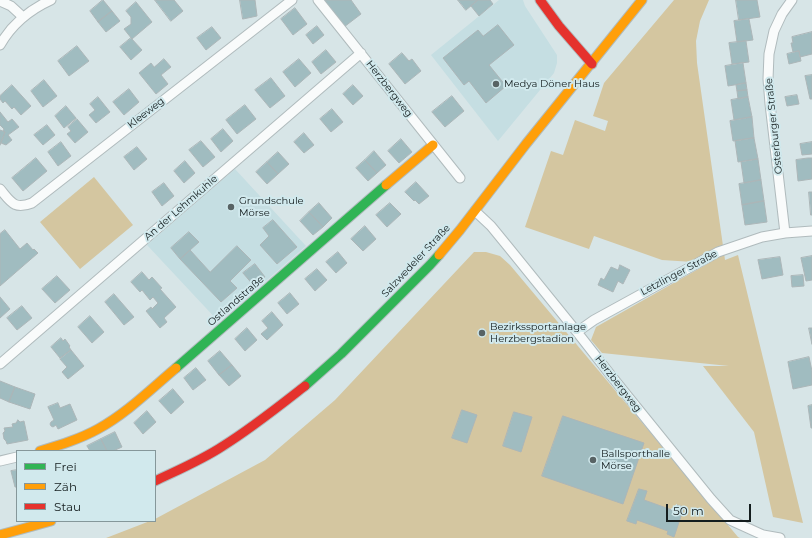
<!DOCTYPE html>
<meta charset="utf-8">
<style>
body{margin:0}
#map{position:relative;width:812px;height:538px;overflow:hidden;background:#d7e5e7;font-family:Montserrat,sans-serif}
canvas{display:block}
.legend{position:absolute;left:16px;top:450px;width:140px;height:72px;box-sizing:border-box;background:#d1e9ed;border:1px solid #85979a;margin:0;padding:5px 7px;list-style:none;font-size:12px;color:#141d1e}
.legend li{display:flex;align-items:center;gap:8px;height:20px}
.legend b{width:20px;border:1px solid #85979a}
.scale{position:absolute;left:666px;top:504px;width:85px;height:18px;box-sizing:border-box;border:2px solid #141d1e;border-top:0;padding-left:5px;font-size:12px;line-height:14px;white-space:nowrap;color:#141d1e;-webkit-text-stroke:3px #d1e9ed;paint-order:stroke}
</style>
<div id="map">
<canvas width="812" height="538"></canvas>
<ul class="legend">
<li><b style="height:5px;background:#30b455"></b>Frei</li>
<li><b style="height:5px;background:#ff9f0a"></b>Zäh</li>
<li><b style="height:5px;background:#e5322d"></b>Stau</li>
</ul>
<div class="scale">50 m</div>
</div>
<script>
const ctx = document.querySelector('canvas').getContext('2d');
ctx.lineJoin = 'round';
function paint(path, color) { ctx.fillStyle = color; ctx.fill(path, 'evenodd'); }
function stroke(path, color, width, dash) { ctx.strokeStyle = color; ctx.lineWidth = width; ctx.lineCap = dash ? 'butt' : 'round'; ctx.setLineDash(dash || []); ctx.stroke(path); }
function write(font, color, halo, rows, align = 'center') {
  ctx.font = font + ' Montserrat,sans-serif'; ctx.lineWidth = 4; ctx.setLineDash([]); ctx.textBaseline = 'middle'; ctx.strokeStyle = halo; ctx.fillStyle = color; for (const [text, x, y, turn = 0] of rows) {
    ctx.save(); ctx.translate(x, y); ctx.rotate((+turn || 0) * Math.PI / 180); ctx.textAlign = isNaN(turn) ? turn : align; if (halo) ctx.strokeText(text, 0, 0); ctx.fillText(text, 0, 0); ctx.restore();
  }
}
paint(new Path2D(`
 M499 0H523L525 6 557 55V63L554 73 498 141 431 55Z
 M235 169 306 246 219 322 147 245Z`), '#c5dee2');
paint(new Path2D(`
 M674 0H709L700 21 696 41 697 63 725 260 738 255 803 523 773 517 754 432 703 366H729L602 353 591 340 596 327 709 263 662 260 594 236 589 249 525 227 551 151 563 155 575 120 605 131 608 121 593 116 604 83Z
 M94 177 133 225 80 269 40 222Z
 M474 252H486L500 256 510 265 738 537 740 538H106L150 521H155V519L265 460 335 400Z`), '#d4c6a0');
const building = new Path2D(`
 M103 0 112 11 98 22 90 11Z
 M155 0H174L183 11 171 21Z
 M240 0H255L257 16 243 19Z
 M324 0H351L361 14 344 27Z
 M458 0H478L466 10Z
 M478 0H490L493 4 479 16 471 6Z
 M736 0H757L760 17 739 20Z
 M136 2 152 22 132 39 124 29 131 24V17L126 11Z
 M295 8 307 24 293 35 281 19Z
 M112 11 120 21 106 32 98 22Z
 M749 19 753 40 737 42 734 21Z
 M498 25 514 45 489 65 506 86 486 103 469 81 464 85 443 58 478 30 483 36Z
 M317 26 324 35 313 44 306 35Z
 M212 27 221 38 206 50 197 38Z
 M812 32V54L800 57 799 51 793 52 791 43H793L792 37Z
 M131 38 142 50 131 60 120 47Z
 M746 41 749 62 732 64 729 43Z
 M77 46 89 61 69 76 58 61Z
 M326 50 336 62 321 74 312 62Z
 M799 51 801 61 789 64 787 54Z
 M402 53 409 61 412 59 421 71 405 84 389 64Z
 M164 59 171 67 161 75 168 84 156 94 139 73 151 63 154 67Z
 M299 59 311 73 295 87 283 72Z
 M743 63 746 83 728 86 725 66Z
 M812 75V99H810L805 76Z
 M271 78 285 96 270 108 255 90Z
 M44 80 57 96 43 107 31 91Z
 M746 83 747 90 737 91 736 85Z
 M12 85 31 106 21 115 14 107 12 109 5 101 3 103 0 99V96Z
 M353 85 363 96 353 105 343 94Z
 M129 89 139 102 124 115 113 102Z
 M747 90 748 97 738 99 737 91Z
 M797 95 799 104 787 106 785 97Z
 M452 96 464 111 445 127 432 112Z
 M98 97 110 112 96 123 89 115 95 110 90 104Z
 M748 97 752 117 734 120 731 100Z
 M245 105 256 119 237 134 226 120Z
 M66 106 76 118 64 128 55 116Z
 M332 109 343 122 331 132 320 119Z
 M0 112 8 122 12 119 19 127 8 135 12 140 6 145 1 143 5 132 3 131 4 129 0 125Z
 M752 117 754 138 733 141 730 121Z
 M77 119 88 132 75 143 67 134 71 131 68 127Z
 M47 125 55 135 43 145 34 135Z
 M223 129 233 141 221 152 211 139Z
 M0 130 5 132 0 145Z
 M304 133 314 145 304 153 294 142Z
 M754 138 758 159 738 162 735 141Z
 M401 139 412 152 399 163 388 151Z
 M201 141 215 157 203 167 189 150Z
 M61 142 71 156 58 166 48 152Z
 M812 142V154L802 155 800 144Z
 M137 147 147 159 134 170 124 157Z
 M374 151 386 165 377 173 365 160Z
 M278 152 289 164 278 174 267 162Z
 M36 158 47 171 23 191 12 178Z
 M808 158H812V179L798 181 796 160Z
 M758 159 761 180 744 183 741 162Z
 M365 160 377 173 368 181 356 168Z
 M185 161 195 173 184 183 174 171Z
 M267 162 278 174 267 184 256 172Z
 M761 180 764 201 742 205 739 184Z
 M416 182 429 196 419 204 415 200 414 201 405 192Z
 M164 183 174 196 162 206 152 192Z
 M809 192H812V215H811Z
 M764 201 767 222 745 225 742 205Z
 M319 203 332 218 323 227 309 212Z
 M390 203 401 214 387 227 376 215Z
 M309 212 323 227 313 235 300 221Z
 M273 220 297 247 277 264 260 245 269 236 263 228Z
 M365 226 376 239 363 251 351 239Z
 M5 230 20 249 27 243 33 250 34 249 38 253 0 286V234Z
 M189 232 199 242 180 259 171 248Z
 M237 246 251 260 230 281 237 288 221 302 180 259 190 250 210 272Z
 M338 252 347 263 336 273 326 262Z
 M812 256V280L806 281 801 258Z
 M780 257 783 275 762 279 758 260Z
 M255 264 265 277 254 286 243 273Z
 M620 265 630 270 623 284 618 281 613 292 598 285 601 278 604 280 611 267 618 270Z
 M317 269 327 280 315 291 305 279Z
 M142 272 149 280 152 277 162 288 160 289 176 307 164 318 167 322 160 328 146 311 151 307 152 309 158 303 153 297 150 300 142 290 140 292 131 282Z
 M803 275 804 286 792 287 791 276Z
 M57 276 70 290 55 303 42 289Z
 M290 293 299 304 287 314 278 303Z
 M114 294 134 317 124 325 105 302Z
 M0 297 10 309 0 318Z
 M22 306 32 318 17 330 7 318Z
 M272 312 283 325 267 340 261 334 268 328 262 321Z
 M90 316 104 332 92 343 78 327Z
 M247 328 257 340 245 351 235 339Z
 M809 328H812V344Z
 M61 338 63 341 65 339 70 346 69 347 71 350 60 358 51 347Z
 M71 350 84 366 68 379 62 372 67 367 60 359Z
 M220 351 232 365 219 375 208 361Z
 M809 357 812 371V385L793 389 788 362Z
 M232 365 241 376 229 386 219 375Z
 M196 368 206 380 193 390 184 378Z
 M0 381 15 387 9 402 0 398Z
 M15 387 35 394 30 409 9 402Z
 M173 389 184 402 171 414 159 401Z
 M58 403 60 408 70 404 77 420 58 429 56 425 53 427 51 426 50 424 51 422 54 420 48 407Z
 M812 405V428H811L808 406Z
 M462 410 477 415 467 443 452 438Z
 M147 411 156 422 143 434 134 423Z
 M514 412 532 417 521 452 503 446Z
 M563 416 644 443 623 504 542 476Z
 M18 420 20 422 24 421 28 440 7 444 6 441 4 439 3 433 5 431 4 428 13 427 12 424 16 423Z
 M115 432 122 447 113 451H107L101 439Z
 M101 439 107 451H90L87 446Z
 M17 470V487H15L11 471Z
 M639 489 647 491 644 500 675 511 677 505 684 507 674 537 667 534 668 531 637 520 636 524 627 521Z`);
paint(building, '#a0bcc0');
stroke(building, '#acb6b8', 1);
const street = new Path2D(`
 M318 0 460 178
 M0 1 11 6 23 17
 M0 45C12 24 29 10 51 0
 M0 189C11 202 14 210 32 203L292 0
 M475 211 491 226 509 248 577 332 613 378 711 499 730 520 763 535 780 538
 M785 233 770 104 768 79 769 54 774 31 782 14 792 0
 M577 332 594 320 718 252 762 237 785 233 812 231
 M0 364 361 53
 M0 461 17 457`);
const fast = new Path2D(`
 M176 368 386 185
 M305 386 341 354 430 265 439 255`);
const slow = new Path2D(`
 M386 185 433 145
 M439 255 460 230 526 144 642 0
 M40 451C60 445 80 439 98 429 127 413 151 389 176 368
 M0 535 51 521`);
const jam = new Path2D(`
 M540 0 559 26 592 64
 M155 481C178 470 202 460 223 446 252 428 278 407 305 386`);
stroke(street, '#b0bbbd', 11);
stroke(fast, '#b0bbbd', 11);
stroke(slow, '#b0bbbd', 11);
stroke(jam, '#b0bbbd', 11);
stroke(street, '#f9fbfb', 9);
stroke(fast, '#30b455', 9);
stroke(slow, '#ff9f0a', 9);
stroke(jam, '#e5322d', 9);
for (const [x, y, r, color] of [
 [496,84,4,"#586364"],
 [231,207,4,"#586364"],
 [482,333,4,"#586364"],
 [593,460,4,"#586364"]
]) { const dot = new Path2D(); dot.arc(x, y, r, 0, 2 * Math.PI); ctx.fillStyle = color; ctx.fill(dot); stroke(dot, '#d1e9ed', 1.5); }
write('10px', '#141d1e', '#d1e9ed', [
 ["Medya Döner Haus",504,84],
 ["Grundschule",239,201],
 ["Mörse",239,213],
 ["Bezirkssportanlage",490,327],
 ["Herzbergstadion",490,339],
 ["Ballsporthalle",601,454],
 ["Mörse",601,466]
], 'left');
write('10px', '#141d1e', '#d1e9ed', [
 ["Herzbergweg",389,89,52],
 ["Kleeweg",146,113,-38],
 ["Osterburger Straße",774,126,-96],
 ["An der Lehmkuhle",181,208,-41],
 ["Salzwedeler Straße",416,261,-47],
 ["Letzlinger Straße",679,273,-28],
 ["Ostlandstraße",236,301,-41],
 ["Herzbergweg",618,384,52]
]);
</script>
